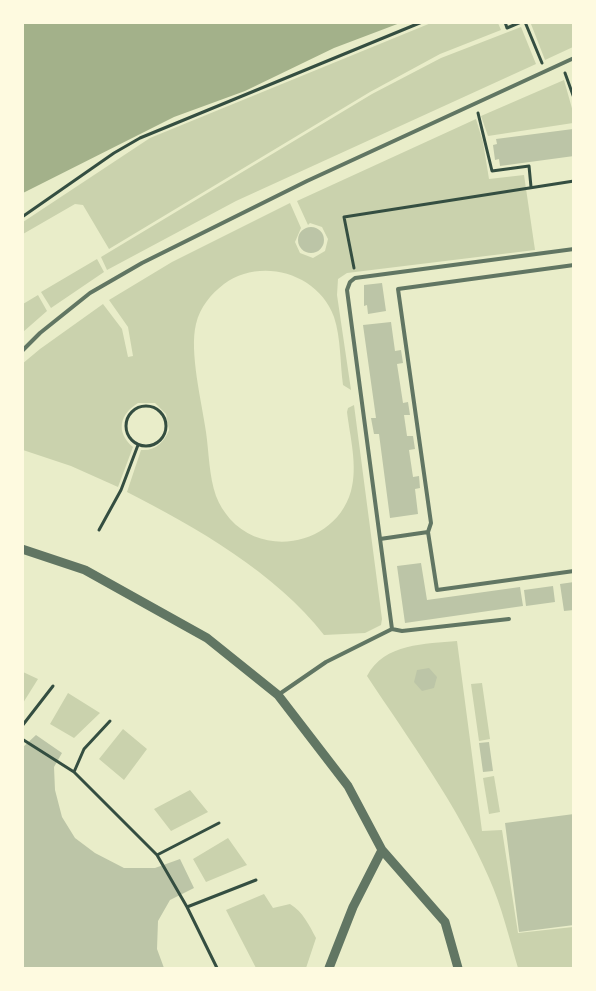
<!DOCTYPE html>
<style>
body{margin:0}
#map{position:relative;width:596px;height:991px;overflow:hidden;background:#e9edc9;font-family:"Golos Text",sans-serif}
canvas{display:block}
.frame{position:absolute;inset:0;border:24px solid #fefae0;pointer-events:none}
</style>
<div id="map">
<canvas width="596" height="991"></canvas>
<div class="frame"></div>
</div>
<script>
const ctx = document.querySelector('canvas').getContext('2d');
ctx.lineJoin = 'round';
function paint(path, color) { ctx.fillStyle = color; ctx.fill(path, 'evenodd'); }
function stroke(path, color, width, dash) { ctx.strokeStyle = color; ctx.lineWidth = width; ctx.lineCap = dash ? 'butt' : 'round'; ctx.setLineDash(dash || []); ctx.stroke(path); }
paint(new Path2D(`
 M431 23H498L501 30 440 54 370 92 109 249 83 205 75 204 23 234V222L150 138Z
 M533 23H573V47L545 60 531 24Z
 M521 27 536 64 236 201 107 270 101 257 372 94 441 58Z
 M564 80 573 112V123L488 136 481 116Z
 M476 119 483 142 489 179 524 175 535 250 347 273 338 279 337 295 351 390 343 385C340 363 341 338 334 317 318 273 261 257 224 284 211 294 200 307 196 324 189 352 202 403 206 432 209 453 209 476 216 496 219 504 224 512 230 519 266 559 336 544 351 491 358 466 350 437 347 412L348 408 354 405 382 619 381 625 365 633 324 635C276 573 196 527 127 492L141 450C156 451 164 442 169 430L166 414 155 403H138C120 414 115 432 133 447L118 487 71 466 23 450 22 364 40 349 103 304 122 329 128 357 133 356 128 327 109 300 172 262 290 203 301 228 295 242 300 253 313 258 325 251 328 239 322 227 310 223 308 225 297 201Z
 M97 259 104 272 51 308 41 292Z
 M38 295 47 311 23 332V304Z
 M457 641 482 831 502 830 518 933 573 927V968H518C509 938 502 907 489 878 458 806 410 741 367 676 384 643 426 644 457 641Z
 M23 672 38 679 23 703Z
 M482 683 490 739 479 741 471 684Z
 M68 693 100 713 74 738 50 724Z
 M123 729 147 749 124 780 99 759Z
 M494 776 500 812 489 814 483 778Z
 M190 790 208 812 171 831 154 809Z
 M228 838 247 865 206 882 193 859Z
 M264 894 273 908 290 904C303 912 309 925 316 938L306 968H256L226 910Z`), '#cad2ad');
paint(new Path2D(`
 M23 22H400V23L334 48 245 91 174 117 23 193Z`), '#a3b18a');
paint(new Path2D(`
 M573 129 574 156 500 166 499 159 495 160 493 145 497 144 496 139Z
 M298 240a13 13 0 1 1 26 0a13 13 0 1 1-26 0Z
 M382 283 386 311 368 314 367 305 364 306V285Z
 M391 322 395 351 401 350 403 363 397 364 403 403 408 402 410 415H404L407 436H413L415 449 409 450 413 477 419 476 420 488 415 489 418 514 390 518 379 434H374L371 418H376L363 325Z
 M421 563 427 600 520 587 523 606 405 623 397 566Z
 M574 582V610L564 611 560 584Z
 M553 586 555 602 526 606 524 590Z
 M429 668 437 677 434 688 422 691 414 682 417 670Z
 M36 735 62 753 54 767 55 790 62 817 75 838 95 853 124 868H155L180 859 194 888 170 900 158 921 157 949 164 968H22V748Z
 M489 742 493 771 483 772 479 743Z
 M574 814V925L519 932 505 823Z`), '#bcc5a7');
stroke(new Path2D(`
 M505 22 507 28 521 22
 M525 22 542 63
 M565 73 574 98
 M478 113 492 171 529 166 531 187
 M22 217 114 153 140 138 422 22
 M354 268 344 217 574 181
 M126 426a20 20 0 1 1 40 0a20 20 0 1 1-40 0Z
 M99 530 121 490 138 445
 M22 726 53 686
 M22 739 74 772 157 855 187 907 217 968
 M74 772 84 749 110 721
 M157 855 219 823
 M187 907 256 880`), '#344e41', 3);
stroke(new Path2D(`
 M574 265 398 289 431 523 428 532 437 590 574 571
 M22 351 40 333 90 293 142 263 307 181 574 58
 M380 539 428 532
 M392 629 347 290 350 282 355 278 574 249
 M278 695 326 662 392 629 402 631 509 619`), '#617663', 4);
stroke(new Path2D(`
 M22 549 85 570 207 638 278 695 348 786 382 850 445 922 458 968
 M329 968 353 907 382 850`), '#617663', 9);
</script>
